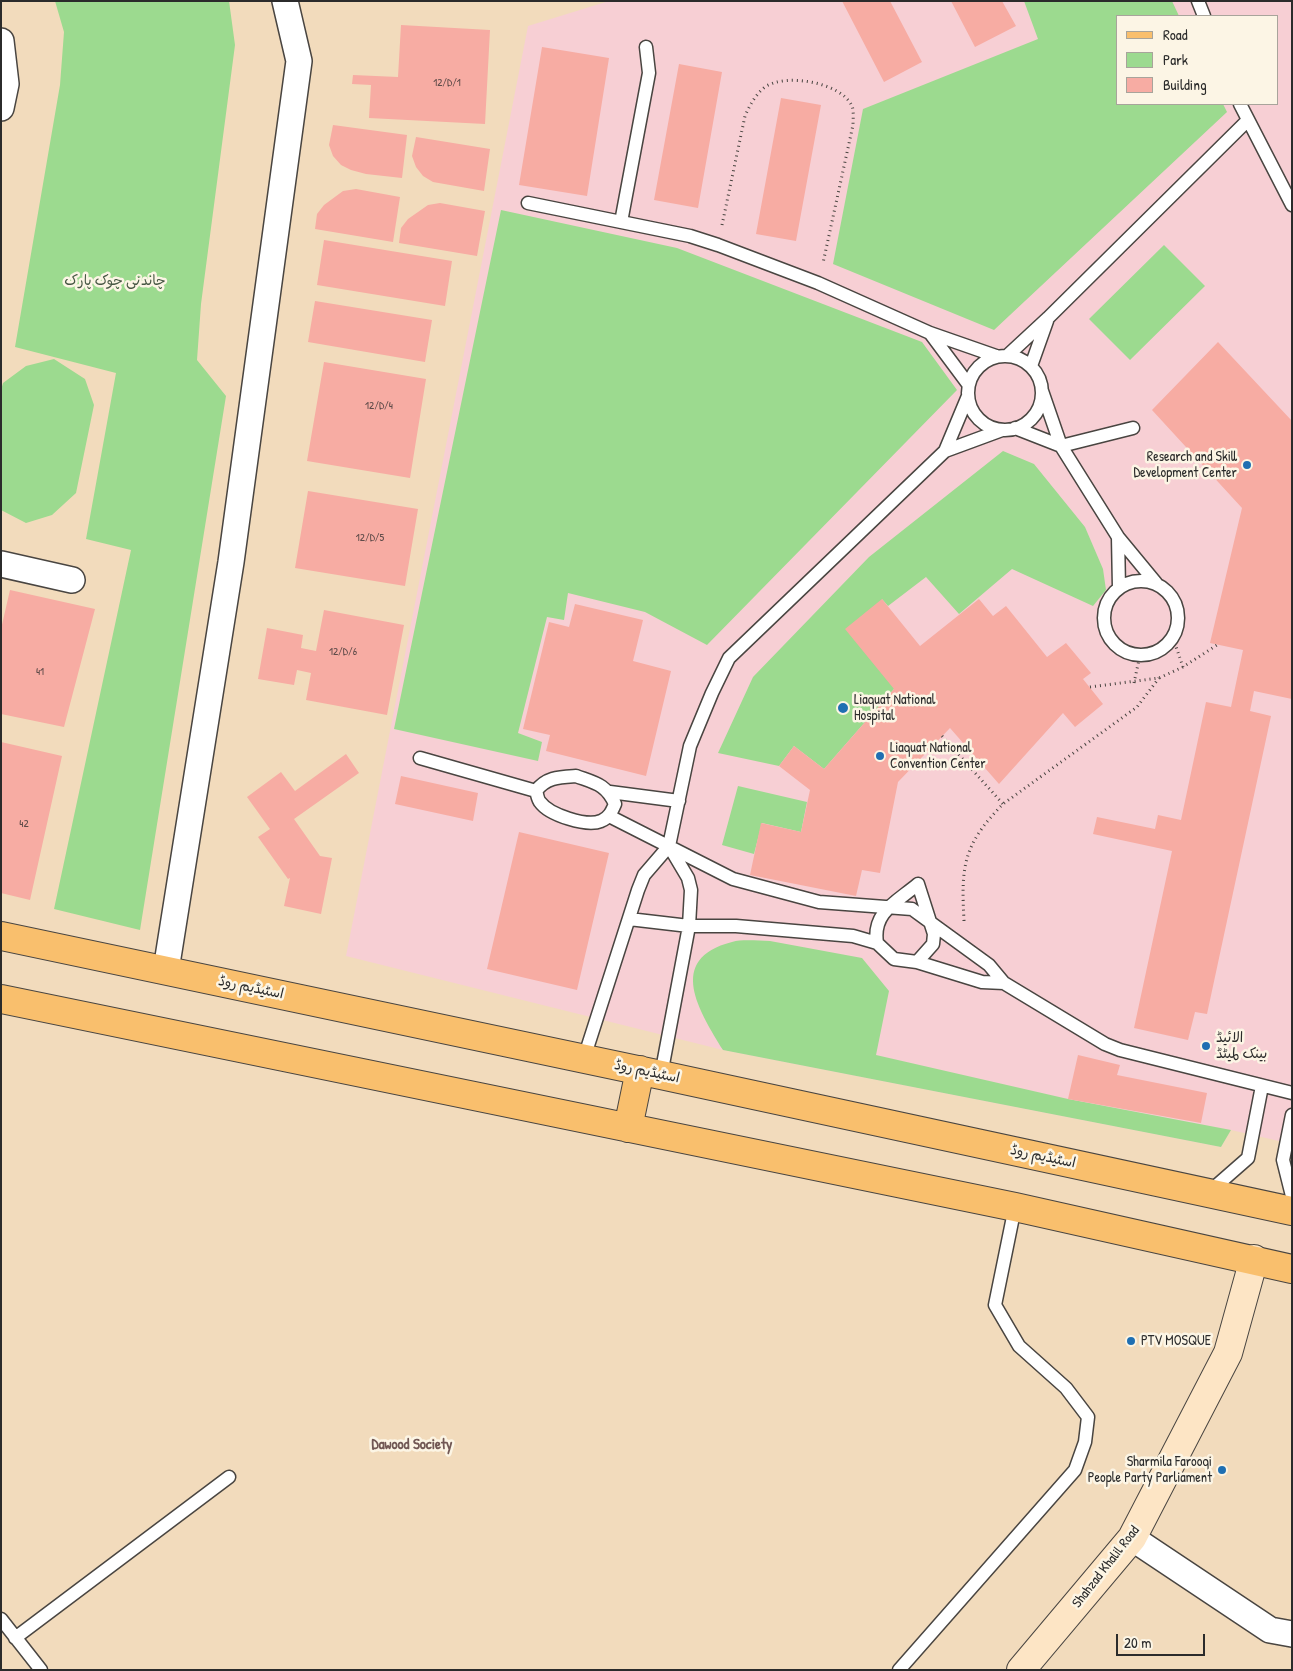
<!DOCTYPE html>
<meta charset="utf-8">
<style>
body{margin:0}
#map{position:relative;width:1293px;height:1671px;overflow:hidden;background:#f2dbbc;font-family:"Patrick Hand",sans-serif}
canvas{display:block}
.frame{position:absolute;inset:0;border:2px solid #2b2b2b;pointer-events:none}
.legend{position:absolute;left:1116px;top:15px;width:162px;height:90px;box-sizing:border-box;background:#fcf5e5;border:1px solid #a8a49b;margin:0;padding:6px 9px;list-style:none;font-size:15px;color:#2b2b2b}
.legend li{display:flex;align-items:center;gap:10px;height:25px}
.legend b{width:25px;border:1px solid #a8a49b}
.scale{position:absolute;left:1116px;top:1634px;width:89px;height:22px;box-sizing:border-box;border:2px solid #2b2b2b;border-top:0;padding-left:6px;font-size:15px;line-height:18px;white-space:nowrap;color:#2b2b2b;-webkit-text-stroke:4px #fcf5e5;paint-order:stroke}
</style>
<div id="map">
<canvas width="1293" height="1671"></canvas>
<div class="frame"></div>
<ul class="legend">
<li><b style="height:6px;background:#f9bf6d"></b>Road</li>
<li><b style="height:14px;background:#9cda8f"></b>Park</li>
<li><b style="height:14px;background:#f7aca3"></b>Building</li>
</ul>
<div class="scale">20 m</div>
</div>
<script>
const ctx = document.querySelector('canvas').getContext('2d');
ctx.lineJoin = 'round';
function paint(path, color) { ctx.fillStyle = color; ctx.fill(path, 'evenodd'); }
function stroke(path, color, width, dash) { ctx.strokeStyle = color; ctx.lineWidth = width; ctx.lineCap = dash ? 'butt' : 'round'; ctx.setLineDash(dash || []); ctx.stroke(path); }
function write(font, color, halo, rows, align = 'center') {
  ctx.font = font + ' "Patrick Hand","Playpen Sans Arabic",sans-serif'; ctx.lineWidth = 5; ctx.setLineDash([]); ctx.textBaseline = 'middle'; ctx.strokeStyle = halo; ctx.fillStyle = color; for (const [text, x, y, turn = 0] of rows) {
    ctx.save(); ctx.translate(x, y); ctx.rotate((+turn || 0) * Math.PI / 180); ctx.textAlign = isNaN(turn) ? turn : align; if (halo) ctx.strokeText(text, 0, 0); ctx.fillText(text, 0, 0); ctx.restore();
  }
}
paint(new Path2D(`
 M609 1H1292V1144L1231 1130 1221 1147 723 1050 346 956 528 26ZM1117 16H1277V104H1117Z`), '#f7cfd4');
paint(new Path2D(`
 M55 1H229L235 45 201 304 197 360 226 396 140 930 54 909 131 550 86 539 116 373 15 347 60 85 64 32Z
 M1024 1H1172L1179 16H1117V104H1223L1227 112 994 330 833 264 863 109 1038 39Z
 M501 210 677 248 922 342 957 390 707 645 645 612 568 593 564 620 547 617 518 733 542 742 538 761 394 729Z
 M1164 245 1205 286 1130 360 1089 319Z
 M54 359 85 379 94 405 76 493 52 515 26 523 1 510V390L3 383 26 366Z
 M1003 451 1034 464 1085 527 1103 569 1106 590 1093 606 1012 569 959 614 926 577 888 606 882 599 894 689 824 769 794 746 779 766 718 753 753 677 869 557Z
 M738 786 807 802 801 832 762 823 754 854 722 845Z
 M770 941 862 958 889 991 876 1055 1068 1099 1231 1130 1221 1147 723 1050C700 1012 665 959 732 942 743 939 758 941 770 941Z`), '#9cda8f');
paint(new Path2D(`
 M842 1H890L922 62 884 82Z
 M951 1H1002L1016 26 975 47Z
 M401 25 490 30 485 124 369 118 371 85 352 84 353 75 398 77Z
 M542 47 609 58 587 196 519 185Z
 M679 64 722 72 698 208 654 200Z
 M781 98 821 105 796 241 756 234Z
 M333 125 407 135 402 178 366 174 351 170 341 165 333 156 329 145Z
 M416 137 490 149 484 191 433 182 423 176 416 167 412 156Z
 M356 189 400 197 393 242 315 229 317 214 324 205 343 191Z
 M440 203 485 211 477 256 399 243 401 228 408 219 428 205Z
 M324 240 452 261 445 306 317 285Z
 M315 301 432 320 425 362 308 342Z
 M1218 342 1292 421V699L1254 691 1250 711 1271 716 1207 1014 1195 1012 1188 1040 1134 1028 1172 851 1093 834 1097 817 1155 829 1158 815 1181 820 1206 702 1231 707 1243 650 1210 643 1242 508 1152 410Z
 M324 362 426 379 410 478 307 461Z
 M308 491 418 509 405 586 295 568Z
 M10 590 95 609 64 727 1 714V629Z
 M882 599 920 646 979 599 993 616 1006 606 1047 657 1066 643 1091 673 1083 679 1103 704 1075 727 1063 713 999 784 950 728 898 782 880 873 862 870 856 896 750 875 761 823 801 832 810 790 779 766 794 746 824 769 894 689 845 629Z
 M575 604 643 620 633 661 671 671 646 776 546 751 550 735 523 729 549 622 569 627Z
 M324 610 404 625 387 715 306 700 311 673 297 670 294 685 258 679 267 628 303 635 301 648 316 651Z
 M1 742 62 756 30 900 1 893Z
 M346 754 359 773 294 819 320 856 332 858 321 914 284 906 290 878 288 879 258 837 270 829 247 797 281 772 295 791Z
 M401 776 478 793 473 821 395 804Z
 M519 832 609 853 577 990 487 969Z
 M1078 1055 1120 1065 1117 1075 1207 1093 1201 1123 1068 1099Z`), '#f7aca3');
const service = new Path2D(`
 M1198 1 1204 16
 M1240 104 1292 205
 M528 203 690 236 718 245 818 283 930 333 996 356
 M621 222 649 73 646 47
 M930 333 968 384
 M1007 356 1048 318 1247 121
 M968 393a37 37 0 1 1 74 0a37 37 0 1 1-74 0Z
 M1031 366 1047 321
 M1042 391 1061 446 1118 537 1156 583
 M1015 428 1061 446 1133 428
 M945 451 1002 430
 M1118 537 1119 588
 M1104 618a37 37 0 1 1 74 0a37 37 0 1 1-74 0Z
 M420 758 536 791
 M576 776C595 783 606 784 615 804 612 811 609 818 601 821 587 827 549 815 540 802 538 800 537 794 536 791 546 777 560 777 576 776Z
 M610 792 679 801
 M609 816 733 879 819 902 912 909 989 965 1004 983 1105 1044 1120 1050 1292 1093
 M629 919 689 926H736L853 936 877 943 894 959 917 962 982 982 1004 983
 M877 943C872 912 897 902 918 884L934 934 933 944 917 962
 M584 1058 638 890 644 875 669 846 690 746 712 693 729 658 945 451 968 396
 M661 1075 689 926 691 890 688 878 669 846
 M1292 1115 1283 1160 1292 1196
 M1208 1193 1248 1158 1262 1086
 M1 1619 41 1670
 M15 1638 229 1477
 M899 1670 1075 1470 1085 1442 1088 1417 1066 1388 1019 1346 995 1305 1015 1207`);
const minor = new Path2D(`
 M1 41 6 84 1 108
 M1 564 72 580
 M166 970 231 562 299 61 285 1
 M1132 1538 1270 1630 1292 1634`);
const secondary = new Path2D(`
 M1021 1670 1132 1538 1228 1353 1254 1259`);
const primary = new Path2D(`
 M1 936 661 1075 1292 1211
 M1 999 1015 1207 1292 1269
 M628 1128 640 1070`);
stroke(service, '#494541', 15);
stroke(minor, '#494541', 28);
stroke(secondary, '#494541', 30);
stroke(primary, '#494541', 30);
stroke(new Path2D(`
 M722 225 745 116C750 105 755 95 765 87 785 73 841 82 852 106 854 111 853 120 853 125L823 263
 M1173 638 1183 667
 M1134 683 1140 655
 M1090 687 1159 678 1183 667 1217 645
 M942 736 1003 804
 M964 921C961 866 963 845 1003 804L1137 707 1159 678`), '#494541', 3, [1, 4]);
stroke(service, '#fff', 12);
stroke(minor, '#fff', 25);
stroke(secondary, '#fde5c5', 28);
stroke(primary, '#f9bf6d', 28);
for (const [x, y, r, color] of [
 [1247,465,5,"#1f6fb2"],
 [843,708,6,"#1f6fb2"],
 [880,756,5,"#1f6fb2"],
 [1206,1046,5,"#1f6fb2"],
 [1131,1341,5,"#1f6fb2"],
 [1222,1470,5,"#1f6fb2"]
]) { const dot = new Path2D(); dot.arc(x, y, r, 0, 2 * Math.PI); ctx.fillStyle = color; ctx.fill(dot); stroke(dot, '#fcf5e5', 2); }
write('11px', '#5e4b49', null, [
 ["12/D/1",447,83],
 ["12/D/4",379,406],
 ["12/D/5",370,538],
 ["12/D/6",343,652],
 ["41",40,672],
 ["42",24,824]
]);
write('14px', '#475744', '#fcf5e5', [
 ["چاندنی چوک پارک",115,281]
]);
write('14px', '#2b2b2b', '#fcf5e5', [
 ["Research and Skill",1237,457,"right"],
 ["Development Center",1237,473,"right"],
 ["Liaquat National",854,700],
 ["Hospital",854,716],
 ["Liaquat National",890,748],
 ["Convention Center",890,764],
 ["الائیڈ",1216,1038],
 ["بینک لمیٹڈ",1216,1054],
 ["PTV MOSQUE",1141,1341],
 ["Sharmila Farooqi",1212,1462,"right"],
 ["People Party Parliament",1212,1478,"right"]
], 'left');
write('14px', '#2b2b2b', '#fcf5e5', [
 ["اسٹیڈیم روڈ",251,988,12],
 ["اسٹیڈیم روڈ",647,1072,12],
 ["اسٹیڈیم روڈ",1043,1157,12],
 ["Shahzad Khalil Road",1106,1567,-52]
]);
write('bold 15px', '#725855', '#fcf5e5', [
 ["Dawood Society",412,1445]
]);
</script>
